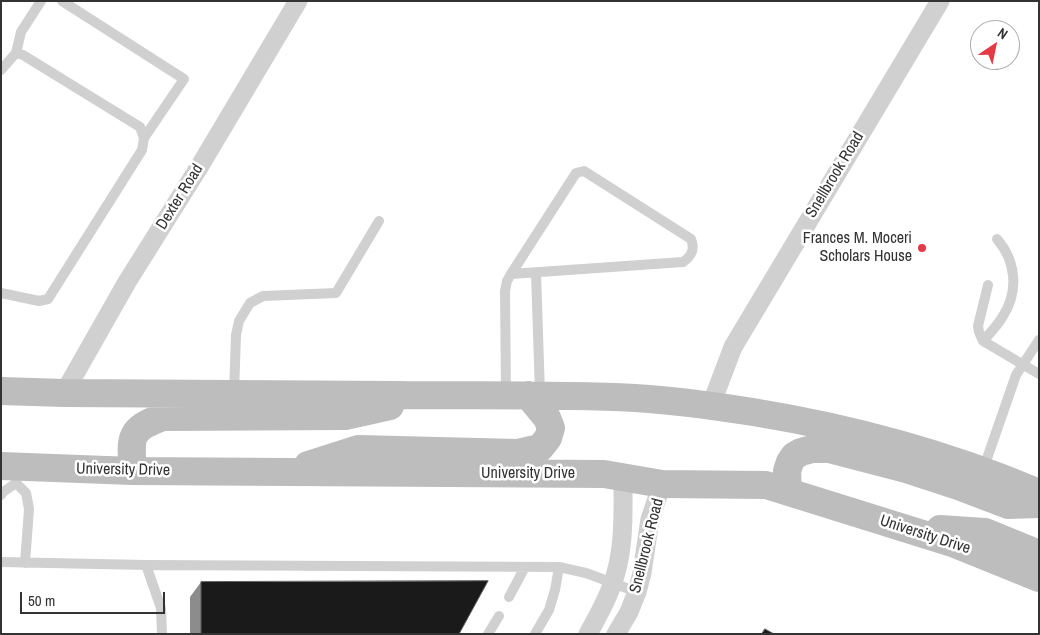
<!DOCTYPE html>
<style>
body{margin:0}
#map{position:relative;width:1040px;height:635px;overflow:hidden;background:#fff;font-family:"Archivo Narrow",sans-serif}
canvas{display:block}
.frame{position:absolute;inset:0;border:2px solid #333;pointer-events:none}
.north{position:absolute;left:970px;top:20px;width:50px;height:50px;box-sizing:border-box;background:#fff;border:1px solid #adadad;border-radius:50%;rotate:34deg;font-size:14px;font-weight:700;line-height:20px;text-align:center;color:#333}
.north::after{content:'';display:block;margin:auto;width:18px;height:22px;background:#e63946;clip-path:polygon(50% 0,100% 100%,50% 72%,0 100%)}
.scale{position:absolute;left:20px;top:592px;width:145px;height:22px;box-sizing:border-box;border:2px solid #333;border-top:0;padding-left:6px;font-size:15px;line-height:18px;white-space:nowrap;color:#333;-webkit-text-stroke:4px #fff;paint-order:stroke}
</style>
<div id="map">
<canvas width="1040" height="635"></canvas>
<div class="frame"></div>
<div class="north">N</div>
<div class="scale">50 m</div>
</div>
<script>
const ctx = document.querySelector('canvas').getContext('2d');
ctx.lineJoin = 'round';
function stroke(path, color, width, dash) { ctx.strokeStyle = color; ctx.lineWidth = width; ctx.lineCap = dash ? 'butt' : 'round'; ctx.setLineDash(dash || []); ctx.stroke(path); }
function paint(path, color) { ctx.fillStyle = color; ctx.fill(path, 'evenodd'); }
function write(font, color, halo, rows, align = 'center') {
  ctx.font = font + ' "Archivo Narrow",sans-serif'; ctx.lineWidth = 5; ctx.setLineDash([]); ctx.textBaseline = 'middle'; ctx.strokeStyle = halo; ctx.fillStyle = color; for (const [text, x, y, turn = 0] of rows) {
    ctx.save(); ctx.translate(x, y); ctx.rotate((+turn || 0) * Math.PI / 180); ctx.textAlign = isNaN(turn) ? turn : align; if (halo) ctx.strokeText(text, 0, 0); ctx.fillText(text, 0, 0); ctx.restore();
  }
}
stroke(new Path2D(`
 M62 1 184 79 144 138
 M1 70 16 53 21 32 41 1
 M536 273 540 394
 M988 285 978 326 979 332 983 341 1039 374
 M1 293 39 301 48 299 142 150 144 138 140 127 23 55 16 53
 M983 341C990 333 998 325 1003 316 1019 291 1016 261 997 239
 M234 393 236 335 239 321 250 303 263 296 336 293 379 221
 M506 394 505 291 507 281 511 274 576 173 584 171 691 239C695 249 692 256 683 262L511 274
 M983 470 1016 375 1039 340
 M16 483 26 493 29 509 25 563
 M1 495 3 492 16 483
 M1 562 146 565 559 567 586 573 637 592
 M146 565 161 608 162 634
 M509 597 525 567
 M488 634 499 616
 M535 634 549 610 555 590 559 567`), '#d0d0d0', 10);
stroke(new Path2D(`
 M64 393 127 282 201 164 298 1
 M711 405 733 347 940 1
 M588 634C597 618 606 602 612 585 625 551 623 513 623 478
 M616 634 629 612 637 592 642 573 650 519 662 484`), '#d0d0d0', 19);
stroke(new Path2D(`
 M1 391 64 393C175 394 286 395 397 395 476 396 556 394 635 398 674 400 714 406 753 412 851 428 948 454 1039 493
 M308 465 358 449 518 453 540 448 548 438 551 428 547 418 528 395
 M1 466 133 471 604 474 662 484 766 485 955 544 1039 578
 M133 471C130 437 129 429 163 417L345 416 390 406
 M788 491 787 471 790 462 794 456 801 452 812 449H829L906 469 958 486 1008 505 1039 504
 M940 529 985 532 1039 554`), '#bdbdbd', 28);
paint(new Path2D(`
 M201 582 459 634H190V597Z`), '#8c8c8c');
const building = new Path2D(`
 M488 581 459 634H201V582Z
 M765 629 774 634H762Z`);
paint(building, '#1a1a1a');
stroke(building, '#5f5f5f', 1);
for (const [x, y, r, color] of [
 [922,248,5,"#e63946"]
]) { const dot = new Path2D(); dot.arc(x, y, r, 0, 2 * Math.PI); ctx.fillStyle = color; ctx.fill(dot); stroke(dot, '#fff', 2); }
write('16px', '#333', '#fff', [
 ["Snellbrook Road",835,175,-59],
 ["Dexter Road",180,197,-58],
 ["University Drive",123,470,1],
 ["University Drive",528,474],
 ["University Drive",925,535,18],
 ["Snellbrook Road",647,546,-76]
]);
write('16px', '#333', '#fff', [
 ["Frances M. Moceri",912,239],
 ["Scholars House",912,257]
], 'right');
</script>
